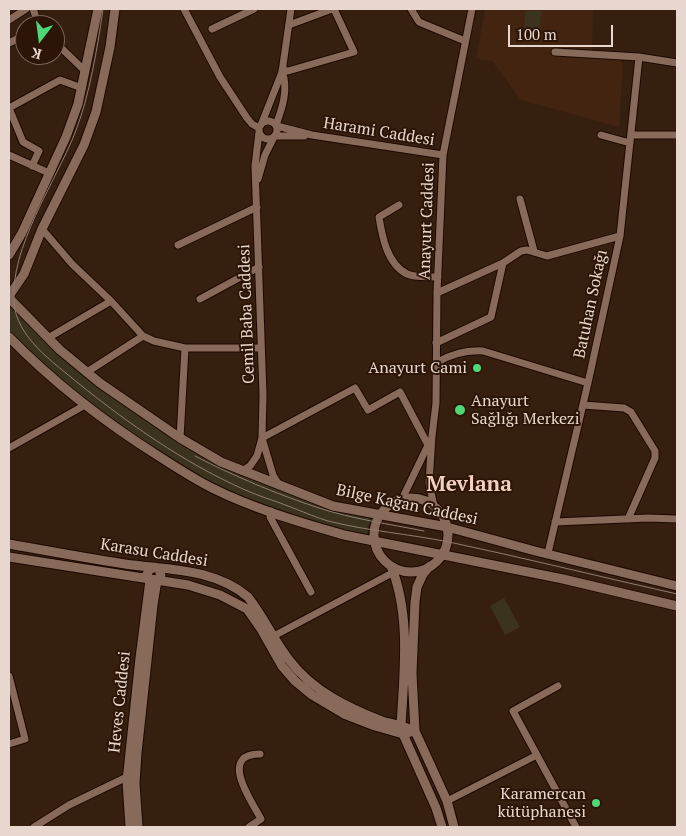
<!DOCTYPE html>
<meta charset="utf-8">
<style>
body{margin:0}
#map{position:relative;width:686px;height:836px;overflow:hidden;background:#371f10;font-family:"PT Serif",serif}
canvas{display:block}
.frame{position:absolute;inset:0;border:10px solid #e8d7ce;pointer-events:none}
.north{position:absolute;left:15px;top:15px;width:50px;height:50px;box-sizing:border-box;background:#2c1507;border:1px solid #776357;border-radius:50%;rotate:195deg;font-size:14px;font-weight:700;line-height:20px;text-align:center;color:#e8d7ce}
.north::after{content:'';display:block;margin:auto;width:18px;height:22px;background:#4fd675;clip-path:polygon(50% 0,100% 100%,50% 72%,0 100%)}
.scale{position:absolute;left:508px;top:25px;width:105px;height:22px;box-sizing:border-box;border:2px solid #e8d7ce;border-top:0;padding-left:6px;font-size:15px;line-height:18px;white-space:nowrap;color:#e8d7ce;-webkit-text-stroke:4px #2c1507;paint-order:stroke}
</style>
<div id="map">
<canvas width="686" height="836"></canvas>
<div class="frame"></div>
<div class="north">K</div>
<div class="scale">100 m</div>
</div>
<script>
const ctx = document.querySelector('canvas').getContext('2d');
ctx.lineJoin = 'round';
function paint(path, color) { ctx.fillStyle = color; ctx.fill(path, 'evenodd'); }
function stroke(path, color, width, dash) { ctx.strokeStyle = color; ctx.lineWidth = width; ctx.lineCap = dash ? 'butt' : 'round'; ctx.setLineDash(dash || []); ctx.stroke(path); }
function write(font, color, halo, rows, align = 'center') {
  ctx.font = font + ' "PT Serif",serif'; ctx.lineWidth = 4; ctx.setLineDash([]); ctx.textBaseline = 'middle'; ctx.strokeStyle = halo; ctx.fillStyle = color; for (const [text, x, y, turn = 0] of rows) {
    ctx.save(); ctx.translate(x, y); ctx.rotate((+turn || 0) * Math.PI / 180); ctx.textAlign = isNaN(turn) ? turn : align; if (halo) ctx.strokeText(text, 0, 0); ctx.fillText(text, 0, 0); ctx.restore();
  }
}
paint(new Path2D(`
 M485 9H593L592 55 536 53 619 60 623 64 619 127 521 100 492 61 476 59Z`), '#422411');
paint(new Path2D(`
 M525 11H541L540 40 524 39Z
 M10 307 56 352 96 385 169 437 200 456 231 471 329 509 371 518 368 526 367 536 330 527 238 495 223 489 179 466 81 399 9 337Z
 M504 598 520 627 505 635 490 606Z`), '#3b331d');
const minor = new Path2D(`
 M33 9 39 25
 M184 9 220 77 247 118 252 124 259 128
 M411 9 419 22 465 41
 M9 20 26 9
 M289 25 332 9
 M212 29 254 9
 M55 42 85 71
 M9 43 25 35
 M555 52 639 57 677 63
 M282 70 288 71 354 52 334 9
 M259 130a9 9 0 1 1 18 0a9 9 0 1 1-18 0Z
 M261 125 282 72 291 9
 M276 125C282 109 289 88 282 72
 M277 126 312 135 443 155
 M601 135 630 143
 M631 135H677
 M276 136H304
 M9 155 49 173
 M32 166 39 151 23 142 9 108 60 80 82 88
 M258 179 265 155 273 139
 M520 199 534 251
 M399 205 379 217C382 236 387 264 407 274 415 278 429 276 438 277
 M42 229 72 264 111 301 143 336 154 341 185 348H261
 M178 245 257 207
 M437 293 503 263 521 251 527 250 547 256 620 236
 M200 299 259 267
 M48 338 111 301
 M436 343 491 317 503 263
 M436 363C451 354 465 350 483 351L588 383
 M87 372 143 336
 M583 405 624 408 631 412 655 451V458L628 519
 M180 438 185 348
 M262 438 355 388 368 410 400 392 428 445
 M262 438 273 475 279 485
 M9 448 85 405
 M242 471 250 466 257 456 262 438 263 395 255 166 259 132
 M402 499 430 441
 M434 506 429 483 432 436 436 403 437 293 443 155 472 9
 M271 511 270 517 311 592
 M555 522 648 518 677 519
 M548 553 588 383 620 236 639 57
 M270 638 394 572
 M9 676 25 739 9 744
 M558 686 513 711 576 827
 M447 801 537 755
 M34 827 69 805 131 775
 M249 827 261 819C253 803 217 754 260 754`);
const tertiary = new Path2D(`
 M9 255 22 233 66 137 78 104 98 9
 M9 296 24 274 42 229 84 145 96 112 110 47 115 9
 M9 298 60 350 100 383 180 438 221 462 333 506 447 527 535 551 677 586
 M9 337C54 383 106 423 160 457 177 468 194 479 212 488 254 509 300 522 344 535L563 579 677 606
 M374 535a37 37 0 1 1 74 0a37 37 0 1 1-74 0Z
 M9 544C48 551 86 558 125 564 167 570 214 568 248 597 264 617 274 641 290 661 313 691 348 708 382 721 393 724 404 726 415 731
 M9 557 188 585 220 595 247 609 261 629 282 666 295 681 312 695 344 714 375 726 403 734 415 731
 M391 566C411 615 404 673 401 725L403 734 436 808 442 827
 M430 566 423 574 417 587 415 602 412 673 415 731 447 801 454 827
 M130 827 127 781 140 658 150 580 147 574 149 570 155 567 159 569 161 576 157 580 153 605 137 753 135 783 138 827`);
stroke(minor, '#1d0800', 9);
stroke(tertiary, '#1d0800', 11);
stroke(minor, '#876a59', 7);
stroke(tertiary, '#876a59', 9);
stroke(new Path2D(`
 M103 9C97 50 90 94 75 133 55 183 10 247 14 302 16 337 53 362 78 383 129 424 183 462 243 489 258 496 273 500 288 506 301 511 315 517 328 521 368 531 409 534 449 542 525 558 601 577 677 594
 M195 456C234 476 276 494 319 508 353 519 389 524 424 531`), '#907c70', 1);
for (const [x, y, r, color] of [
 [477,368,5,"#4fd675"],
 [460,410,6,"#4fd675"],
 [596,803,5,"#4fd675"]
]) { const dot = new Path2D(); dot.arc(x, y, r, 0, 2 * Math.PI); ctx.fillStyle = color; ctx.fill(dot); stroke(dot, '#2c1507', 2); }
write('16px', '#e8d7ce', '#2c1507', [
 ["Harami Caddesi",379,132,9],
 ["Anayurt Caddesi",427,221,-88],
 ["Batuhan Sokağı",591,304,-78],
 ["Cemil Baba Caddesi",247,314,-92],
 ["Bilge Kağan Caddesi",407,505,12],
 ["Karasu Caddesi",154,553,9],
 ["Heves Caddesi",120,702,-84]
]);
write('16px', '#e8d7ce', '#2c1507', [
 ["Anayurt Cami",467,368],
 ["Anayurt",471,401,"left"],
 ["Sağlığı Merkezi",471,419,"left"],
 ["Karamercan",586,794],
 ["kütüphanesi",586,812]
], 'right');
write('bold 21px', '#f2d1bf', '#2c1507', [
 ["Mevlana",469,485]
]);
</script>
